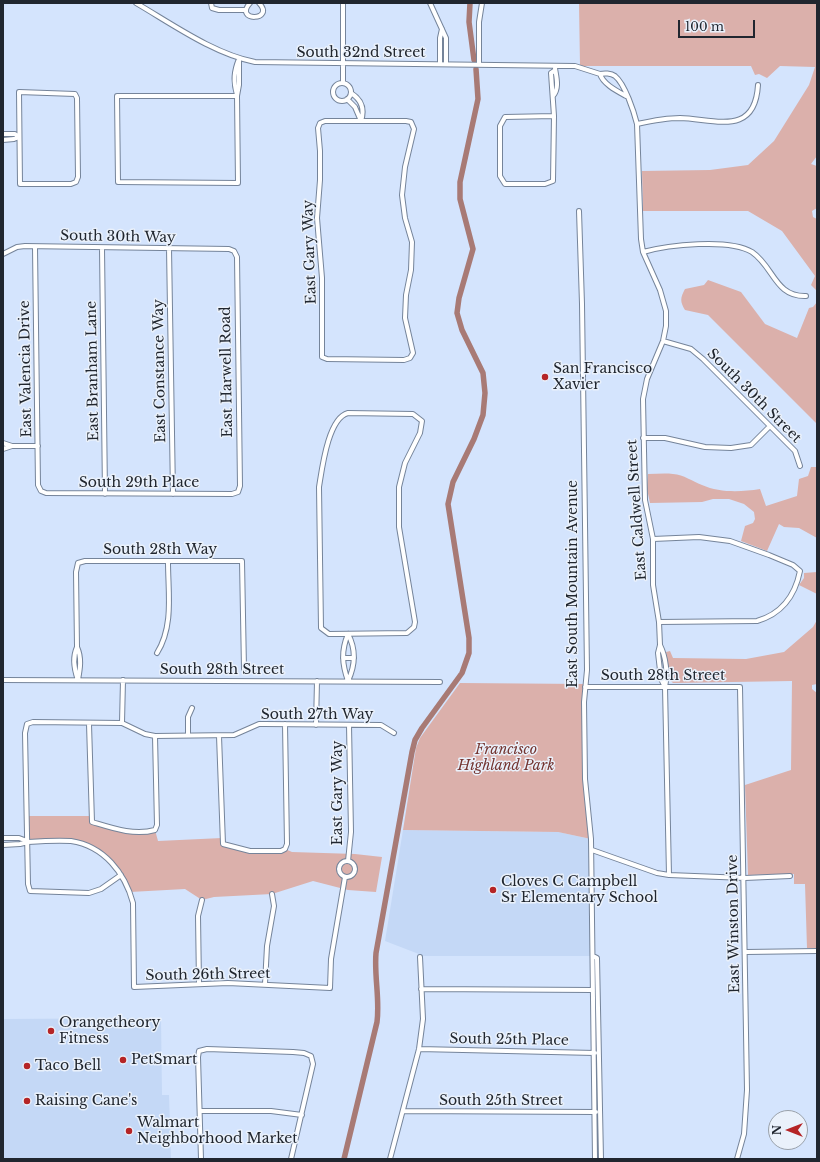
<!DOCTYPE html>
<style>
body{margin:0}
#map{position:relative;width:820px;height:1162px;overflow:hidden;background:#d4e4fd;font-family:"Libre Baskerville",serif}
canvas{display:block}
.frame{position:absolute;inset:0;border:4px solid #20262f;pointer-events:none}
.north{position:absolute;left:768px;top:1110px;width:40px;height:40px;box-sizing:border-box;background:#eaf1fb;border:1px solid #99a0a9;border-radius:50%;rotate:270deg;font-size:11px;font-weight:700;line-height:16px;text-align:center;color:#20262f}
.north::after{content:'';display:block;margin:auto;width:14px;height:18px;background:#b52426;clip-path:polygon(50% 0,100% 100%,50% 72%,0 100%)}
.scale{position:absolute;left:678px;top:20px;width:77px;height:18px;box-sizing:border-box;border:2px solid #20262f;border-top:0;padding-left:5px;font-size:12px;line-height:14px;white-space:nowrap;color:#20262f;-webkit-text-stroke:3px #eaf1fb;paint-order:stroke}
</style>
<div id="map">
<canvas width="820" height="1162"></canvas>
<div class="frame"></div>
<div class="north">N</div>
<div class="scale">100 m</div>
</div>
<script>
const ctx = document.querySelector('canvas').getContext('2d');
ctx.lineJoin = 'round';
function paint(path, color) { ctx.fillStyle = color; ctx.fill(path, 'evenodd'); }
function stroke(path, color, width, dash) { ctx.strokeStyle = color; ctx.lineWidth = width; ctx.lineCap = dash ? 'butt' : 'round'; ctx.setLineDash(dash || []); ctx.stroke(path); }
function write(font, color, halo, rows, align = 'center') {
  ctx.font = font + ' "Libre Baskerville",serif'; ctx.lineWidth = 3; ctx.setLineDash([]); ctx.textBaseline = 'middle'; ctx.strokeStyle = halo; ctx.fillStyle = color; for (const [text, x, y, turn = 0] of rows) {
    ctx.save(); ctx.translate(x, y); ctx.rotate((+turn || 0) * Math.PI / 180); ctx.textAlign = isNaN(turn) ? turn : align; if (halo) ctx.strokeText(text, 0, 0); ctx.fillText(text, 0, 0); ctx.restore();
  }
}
paint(new Path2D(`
 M403 830 558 832 591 839 593 956H424L385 941Z
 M161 1018 162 1095H169L171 1159H3V1019Z`), '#c4d8f6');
paint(new Path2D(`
 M579 3H817V156L811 164 817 166V208L812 211 813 217 817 219V291L811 285 815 276 782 231 748 211H643L642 171 710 170 748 165 774 141 809 85 815 67 780 66 767 78 759 74 755 75 751 66H580Z
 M708 280 741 292 765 324 797 338 809 308 813 307 817 302V424L708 315 685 310C680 302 680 298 685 289L704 285Z
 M811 467H817V538L799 528 784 527 779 524 767 551 741 541 745 526 753 523 755 519 754 512 744 504 729 499H713L702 502 650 503 647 489 648 474C656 474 665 473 673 474 684 475 692 481 702 485 720 493 741 492 760 489L766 506 797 496 799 479 808 476Z
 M817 572V594L799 585 804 578V573Z
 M817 620V684L812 685V689L817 693V948H807L805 884H794V874L748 875 745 785 791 770 792 681 673 683 670 680 666 652 670 651 673 658 746 659 784 652 813 627Z
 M460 683 585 684V779L591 839 558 832 403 830 416 748 420 738Z
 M27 816H92V822L128 831 155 830 158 841 222 838 223 844 250 851 285 849 292 852 355 854 382 857 376 892 348 890 313 881 272 894 214 897 202 900 185 889 130 892 121 875 105 856 78 843 28 842Z`), '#dbb0ab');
stroke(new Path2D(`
 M470 3 469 22 474 60
 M344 1159 377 1022C380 999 374 976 376 953L412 752 415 740 422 728 462 673 469 653V638L448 504 453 482 474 439 483 415 485 393 483 373 462 330 457 313 459 298 473 249 460 199V182L478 99 476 69`), '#a87a75', 5.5);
const street = new Path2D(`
 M136 3C172 24 214 54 255 62L575 66 600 74
 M211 3 212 8 219 10H246
 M250 3C233 22 276 21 259 3
 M430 3 446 38V64
 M440 64V38L442 29
 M479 65V22L482 3
 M600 74C604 73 611 73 615 76 625 84 634 112 637 124L641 239 643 252 660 290 666 311V326L663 341 647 379 643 399 645 500 653 539V585L659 622 660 645 658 653 661 679 665 687
 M600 74C603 84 617 91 626 96
 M343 83V3
 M333 92a9 9 0 1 1 18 0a9 9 0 1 1-18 0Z
 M19 92 75 94 77 98 78 177 76 182 71 184H20Z
 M351 93C362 100 365 109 361 121
 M237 95C233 81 234 71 239 59
 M237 96H117L118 182 238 183 237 96 239 85V58
 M553 96C560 88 556 76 555 68
 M347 99 355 107 361 121
 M554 116 505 117 500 126V176L505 184H545L553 181 554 116 551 73 554 71
 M325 121H406L411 122 414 129 405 167 402 195 405 218 412 242 411 270 406 295 405 318 413 353 410 358 404 360 327 359 322 357V278L317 218 320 180V151L318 128 320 123Z
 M637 124C651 121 666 118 680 118 715 119 755 137 758 85
 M3 134H15L19 137
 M3 140 14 139 19 137
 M579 211 582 304 587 670 584 702 585 779 591 839 595 1159
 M102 248 105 494
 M169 248 173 494
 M643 252C668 245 729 238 752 252 774 267 775 297 806 296
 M3 254 17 247 25 246 229 249 234 251 237 257 240 486 238 492 232 494 46 493 41 491 38 485 35 247
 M663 341 691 349 703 359 795 451 800 466
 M348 413 413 414 422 421 420 433 405 463 399 487V527L415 622 414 627 407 633 329 634 321 628 319 487C322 469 328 418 348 413Z
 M643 438H665L705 447 731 448 751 445 770 426
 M3 443 12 446H38
 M3 449 12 446
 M653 539 699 537 730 541 769 555 793 565 800 571C795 596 781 614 757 621L659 622
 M348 634C356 649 355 666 348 681
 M660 645C666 657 668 674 665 687L669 875
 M77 647C72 658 74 669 78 680
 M157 653C174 626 168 592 168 562
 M343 658H354
 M3 680 440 682
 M78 680C80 669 82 658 77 647L76 572 78 563 85 561H242L244 669
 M348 681C342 664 341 651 348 634
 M585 687H740L747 1090 744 1134 737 1159
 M122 723 123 680
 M89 724 92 822C112 828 134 836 155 830L157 825 155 736
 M316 725 317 681
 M188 735V717L192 708
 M219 736 223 844 250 851H281L285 849 287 844 285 724
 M3 838H19L27 841
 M3 845 20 844 28 842C42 841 57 840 71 841 104 846 125 873 133 903L134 987 228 983 330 988 331 959 345 877
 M592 850 657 873 669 875 745 878 790 876
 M348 861 351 832 349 725
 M339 869a8 8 0 1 1 16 0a8 8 0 1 1-16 0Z
 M121 875 101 889 89 893 30 891 28 884 25 733 27 724 33 722 122 723 145 734 155 736 234 735 259 724H264L381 725 394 733
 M746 952 817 951
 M593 956 597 958 601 1159
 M199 984 198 916 202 900
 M265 984 267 946 274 906 272 894
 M421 989 593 990
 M419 1049 595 1053
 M200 1111H271L302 1115
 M403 1111 596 1112
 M201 1159 198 1057 199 1051 207 1049 293 1052 304 1053 311 1056 313 1064 291 1159
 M390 1159 419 1049 423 1019 420 957`);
stroke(street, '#75849a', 6);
stroke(street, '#fff', 4);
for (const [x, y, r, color] of [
 [545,377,4,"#b52426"],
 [493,890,4,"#b52426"],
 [51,1031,4,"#b52426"],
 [123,1060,4,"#b52426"],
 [27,1066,4,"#b52426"],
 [27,1101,4,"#b52426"],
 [129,1131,4,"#b52426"]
]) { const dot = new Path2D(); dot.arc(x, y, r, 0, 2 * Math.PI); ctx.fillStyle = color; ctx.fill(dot); stroke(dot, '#eaf1fb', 1.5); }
write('14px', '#20262f', '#eaf1fb', [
 ["South 32nd Street",361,53],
 ["South 30th Way",118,237,1],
 ["East Gary Way",310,252,-92],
 ["East Valencia Drive",26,369,-91],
 ["East Branham Lane",93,371,-91],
 ["East Constance Way",160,371,-91],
 ["East Harwell Road",227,372,-91],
 ["South 30th Street",754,396,45],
 ["South 29th Place",139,483],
 ["East Caldwell Street",637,510,-94],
 ["South 28th Way",160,550],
 ["East South Mountain Avenue",573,584,-90],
 ["South 28th Street",222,670],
 ["South 28th Street",663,676],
 ["South 27th Way",317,715],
 ["East Gary Way",338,793,-90],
 ["East Winston Drive",734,924,-91],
 ["South 26th Street",208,975,-1],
 ["South 25th Place",509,1040,1],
 ["South 25th Street",501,1101]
]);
write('14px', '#20262f', '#eaf1fb', [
 ["San Francisco",553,369],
 ["Xavier",553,385],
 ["Cloves C Campbell",501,882],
 ["Sr Elementary School",501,898],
 ["Orangetheory",59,1023],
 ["Fitness",59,1039],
 ["PetSmart",131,1060],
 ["Taco Bell",35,1066],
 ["Raising Cane's",35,1101],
 ["Walmart",137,1123],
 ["Neighborhood Market",137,1139]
], 'left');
write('italic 14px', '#743531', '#eaf1fb', [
 ["Francisco",506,750],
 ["Highland Park",506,766]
]);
</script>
